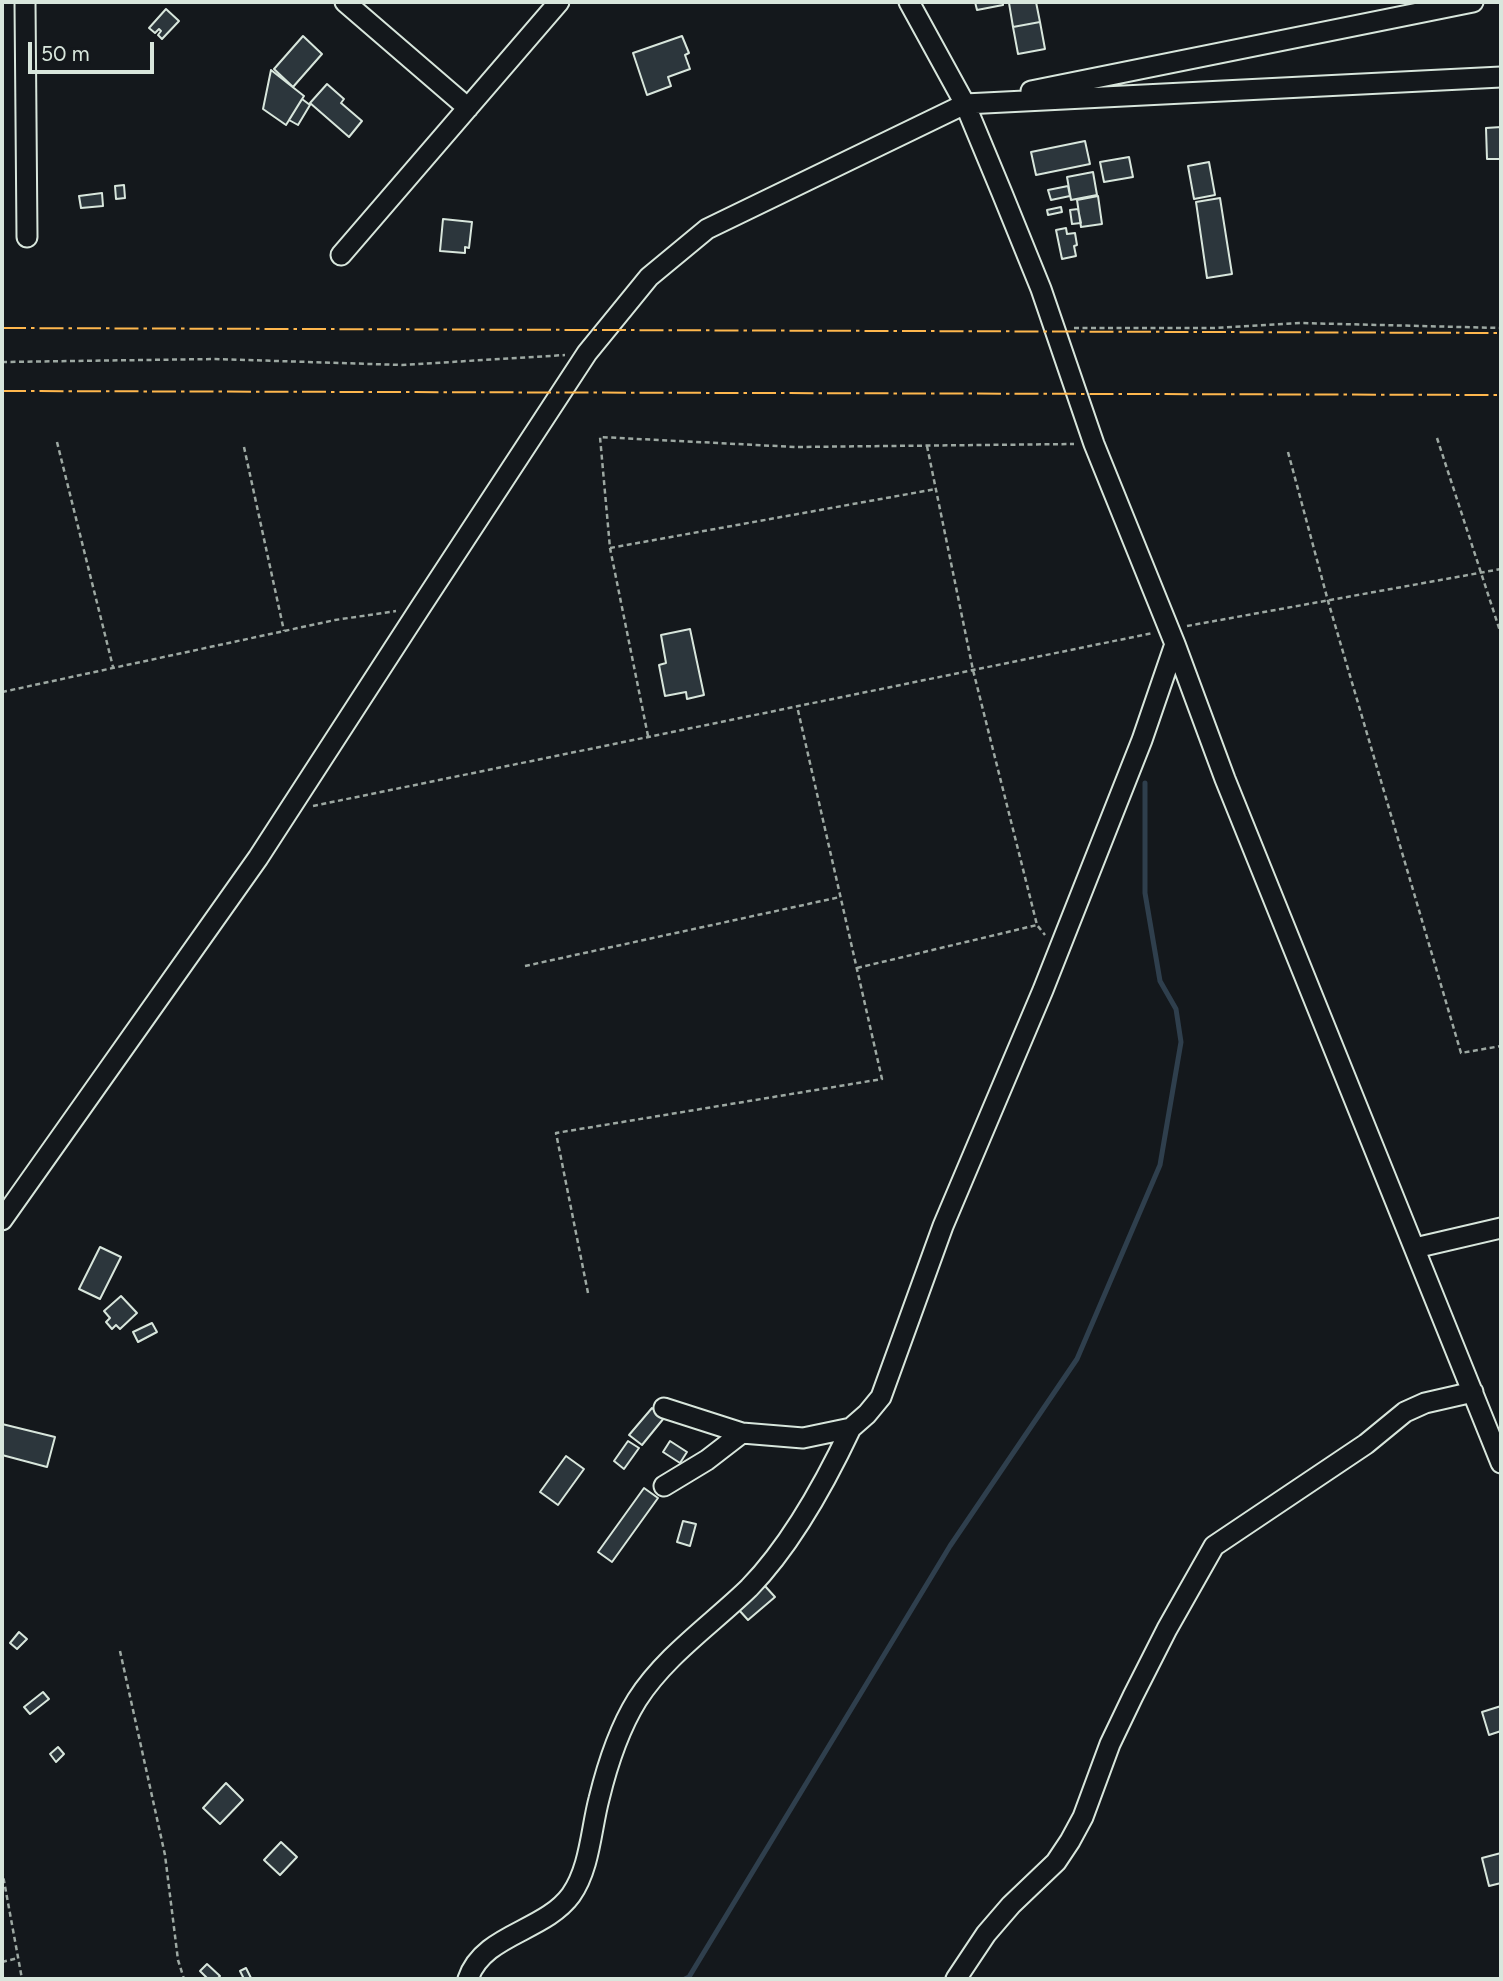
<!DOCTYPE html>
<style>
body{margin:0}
#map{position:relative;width:1503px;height:1981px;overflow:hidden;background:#14181c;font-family:Figtree,sans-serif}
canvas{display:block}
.frame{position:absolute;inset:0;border:4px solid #d8e6dc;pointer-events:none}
.scale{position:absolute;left:28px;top:42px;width:126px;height:32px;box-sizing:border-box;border:4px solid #d8e6dc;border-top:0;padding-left:9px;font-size:21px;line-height:24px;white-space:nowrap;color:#d8e6dc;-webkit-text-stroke:5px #14181c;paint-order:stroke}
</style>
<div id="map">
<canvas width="1503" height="1981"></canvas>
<div class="frame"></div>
<div class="scale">50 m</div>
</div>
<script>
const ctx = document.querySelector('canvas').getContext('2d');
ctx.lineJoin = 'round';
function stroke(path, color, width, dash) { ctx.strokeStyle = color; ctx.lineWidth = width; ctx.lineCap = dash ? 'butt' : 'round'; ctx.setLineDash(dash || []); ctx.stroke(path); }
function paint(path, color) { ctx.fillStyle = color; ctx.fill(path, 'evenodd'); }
stroke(new Path2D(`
 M685 1979 689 1977 950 1546 1077 1359 1160 1165 1181 1042 1176 1009 1160 981 1145 893V783`), '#2f3f4d', 5);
const building = new Path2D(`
 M975 2H1003V5L977 10Z
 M1036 2 1040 22 1013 27 1009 3Z
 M166 9 179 21 162 39 158 35 161 31 159 29 155 33 149 28Z
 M1040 22 1045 49 1018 54 1013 27Z
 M303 36 322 54 293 87 274 69Z
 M682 36 689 53 685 55 690 69 668 77 671 86 647 95 633 53Z
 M271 70 304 96 286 125 263 109Z
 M327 84 344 99 341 103 362 121 349 137 310 103Z
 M302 99 310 105 298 125 289 120Z
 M1501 127V159H1487L1486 128Z
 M1085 141 1090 164 1036 175 1031 152Z
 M1129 157 1133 177 1104 182 1100 162Z
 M1209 162 1215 195 1194 199 1188 166Z
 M1093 172 1097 195 1071 200 1067 177Z
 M124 185 125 198 116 199 115 186Z
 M1068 186 1070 196 1051 200 1048 190Z
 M102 193 103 206 81 208 79 196Z
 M1098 196 1102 224 1081 227 1077 200Z
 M1220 198 1232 274 1207 278 1196 202Z
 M1061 207 1062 212 1048 215 1047 210Z
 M1078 209 1081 223 1072 224 1070 210Z
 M443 219 472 222 469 248 465 247V253L440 251Z
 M1066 228 1067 234 1075 233 1077 245 1074 246 1076 256 1062 259 1056 230Z
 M690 629 704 695 687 699 686 692 665 696 659 665 666 663 661 635Z
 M100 1247 121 1257 100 1299 79 1289Z
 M121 1296 137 1313 120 1329 116 1325 112 1329 106 1322 110 1318 104 1311Z
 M152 1323 157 1332 138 1342 133 1332Z
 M652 1408 664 1418 642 1445 629 1435Z
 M2 1424 55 1437 47 1467 2 1455Z
 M628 1441 639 1448 624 1469 614 1461Z
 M670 1441 687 1452 680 1463 663 1452Z
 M566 1456 584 1469 558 1505 540 1492Z
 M644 1488 658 1498 612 1562 598 1552Z
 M683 1521 696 1524 690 1546 677 1542Z
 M765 1586 775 1597 748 1620 739 1610Z
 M19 1632 27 1639 17 1649 10 1643Z
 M43 1692 49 1699 30 1714 24 1707Z
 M1501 1706V1731L1489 1735 1482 1712Z
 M58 1747 64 1754 56 1762 50 1754Z
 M226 1783 243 1800 220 1824 203 1808Z
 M281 1842 297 1857 280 1875 264 1860Z
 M1501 1853V1883L1489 1886 1482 1858Z
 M207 1964 220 1976 217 1979H208L200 1971Z
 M246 1968 251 1978 244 1979 240 1971Z`);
paint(building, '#2c363c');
stroke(building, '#d8e6dc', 2);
const minor = new Path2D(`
 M25 2 27 237
 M345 2 468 108
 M909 2 965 104 1002 193 1041 289 1094 444 1175 644 1225 779 1501 1463
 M1031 91 1473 2
 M341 255 559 2
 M2 1220 258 858 420 608 587 353 649 277 707 229 965 104 1501 77
 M1415 1248 1501 1228
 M664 1408 742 1433 803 1438 851 1428 867 1414 881 1397 943 1226 1043 990 1142 740 1175 644
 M664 1486 707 1460 742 1433
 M468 1979C483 1934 544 1932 571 1895 590 1868 591 1829 599 1799 607 1766 619 1729 637 1700 665 1656 712 1624 749 1588 790 1546 826 1481 851 1428
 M956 1979 986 1934 1011 1905 1056 1862 1070 1841 1083 1817 1110 1744 1133 1696 1167 1629 1214 1546 1366 1444 1405 1412 1425 1403 1473 1392`);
stroke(minor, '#d8e6dc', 23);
stroke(new Path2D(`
 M1074 328H1214L1300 323 1501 328
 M2 362 215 359 402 365 565 355
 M1437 438 1501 634
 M57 442 113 667
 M927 446 973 670 1037 925 1045 935
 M244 447 284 631
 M1288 452 1328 601 1461 1053 1501 1046
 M610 548 936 489
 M1187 626 1501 569
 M2 692 335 620 396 611
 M648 736 610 548 600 437 795 447 1074 444
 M313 806 1153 633
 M525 966 840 897
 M857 968 1037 925
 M588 1293 556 1133 882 1079 797 706
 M120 1651 165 1855 178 1960 184 1979
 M2 1870 22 1979
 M2 1962 18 1958`), '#9da8a2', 2.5, [5, 3.5]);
stroke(minor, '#14181c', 19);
stroke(new Path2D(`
 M2 328 1501 333
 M2 391 1501 395`), '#ffb74d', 2, [24, 5, 3.5, 5]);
</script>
